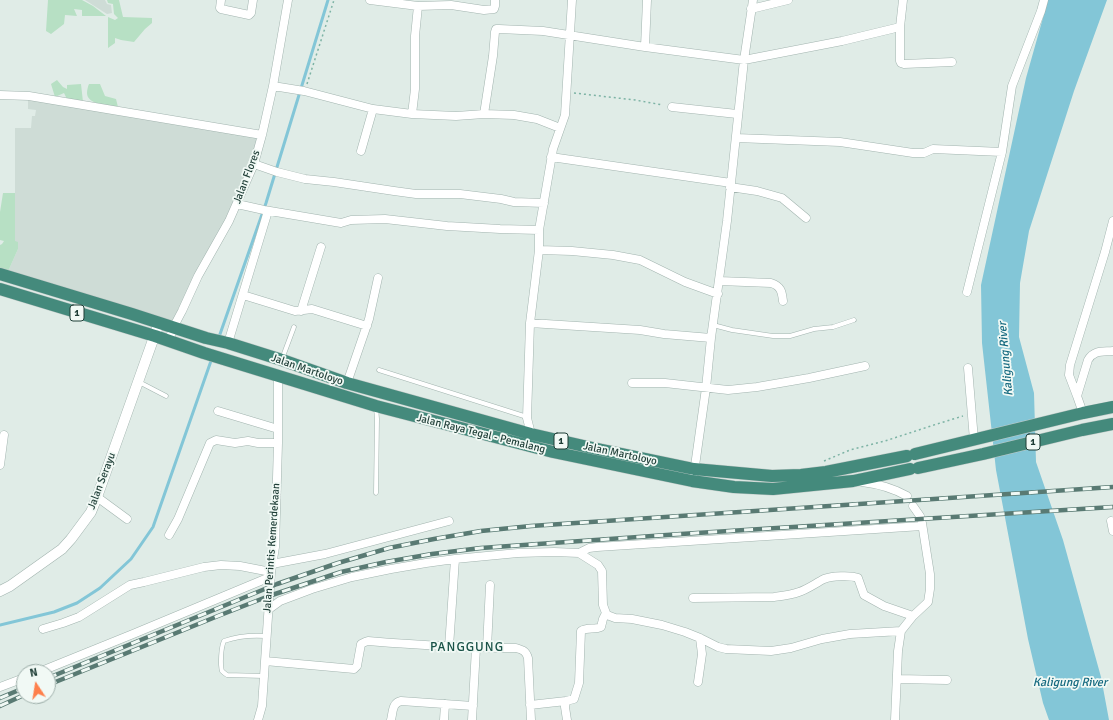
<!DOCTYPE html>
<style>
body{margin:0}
#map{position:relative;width:1113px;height:720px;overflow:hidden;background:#e0ece7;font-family:Signika,sans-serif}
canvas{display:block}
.north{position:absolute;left:16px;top:664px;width:40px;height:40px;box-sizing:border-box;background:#f1f9f5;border:1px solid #9daea9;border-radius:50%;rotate:348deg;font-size:11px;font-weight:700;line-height:16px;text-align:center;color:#1f3e37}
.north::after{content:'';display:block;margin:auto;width:14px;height:18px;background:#fe804c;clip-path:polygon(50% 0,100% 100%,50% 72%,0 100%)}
</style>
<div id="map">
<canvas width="1113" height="720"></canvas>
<div class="north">N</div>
</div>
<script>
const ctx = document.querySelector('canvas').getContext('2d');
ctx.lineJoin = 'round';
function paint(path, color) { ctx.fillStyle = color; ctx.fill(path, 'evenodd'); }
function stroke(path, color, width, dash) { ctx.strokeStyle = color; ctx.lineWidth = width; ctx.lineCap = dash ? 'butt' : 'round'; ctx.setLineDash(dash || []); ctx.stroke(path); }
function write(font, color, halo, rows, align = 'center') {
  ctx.font = font + ' Signika,sans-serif'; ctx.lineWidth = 3.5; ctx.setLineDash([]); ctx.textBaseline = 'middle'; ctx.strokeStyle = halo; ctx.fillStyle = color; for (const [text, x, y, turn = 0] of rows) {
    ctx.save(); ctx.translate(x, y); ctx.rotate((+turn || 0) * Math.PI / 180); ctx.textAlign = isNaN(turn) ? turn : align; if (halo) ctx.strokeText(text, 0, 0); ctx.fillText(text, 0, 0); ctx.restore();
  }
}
paint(new Path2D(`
 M85 0H105L107 4 111 5 112 13 107 14Z
 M29 96 262 135 254 164 173 328 6 276 18 249 15 242V128H31L32 116H35L36 110 28 109V100Z`), '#cedcd6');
paint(new Path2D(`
 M48 0H82L93 6 106 16H82V10L74 9 77 16 65 15 64 24 51 34 46 31Z
 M107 0H119L123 17 152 18V23L145 29 134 42 121 40 115 38V43L108 48V17L115 20 118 18 114 14 113 4 108 3Z
 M57 80 63 87 67 89V85L81 84 83 102 67 99 64 93 55 97 51 84Z
 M89 84H100L105 96 116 99 118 107C109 105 87 105 87 93 87 90 88 86 89 84Z
 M3 193H15V241L18 242V249L6 276 0 274V245L2 244 4 241 0 240V212Z`), '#b7e0c4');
paint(new Path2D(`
 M1048 0H1107L1074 91 1029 231 1020 283 1019 337 1034 393 1036 462 1063 540 1101 677 1109 720H1049L1043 703 1028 639 996 470 982 343 981 285 1026 78Z`), '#83c6d7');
stroke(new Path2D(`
 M219 337 266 203 328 0
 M0 625 54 612 77 603 100 588 131 559 153 527 212 358`), '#83c6d7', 3);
const service = new Path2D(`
 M713 325 732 330 773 336H790L814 329 833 327 854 320
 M282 359 294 327
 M379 370 527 417
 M139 382 166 396
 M376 493 377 419 376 407
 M264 676 227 675C224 673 224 673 222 671 220 665 221 647 224 641 238 636 252 635 266 636`);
const minor = new Path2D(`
 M221 0 220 8 221 9 249 15 251 13 253 0
 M370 0 418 6 451 5 484 10 494 9 495 6V0
 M903 0 900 27V61L901 63 904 64 952 62
 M751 9 788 0
 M645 47 647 0
 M273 86 304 91 373 109 412 114 456 116 484 114 514 115 537 119 560 128
 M0 95 29 96 262 135
 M672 107 737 114
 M412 114 415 89V36L418 6
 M484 114 493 56 495 32 496 29H499L543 31 645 47 744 60 842 41 900 27
 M736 138 840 142 913 153H924L933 149 1002 152
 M361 151 373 109
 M551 157 731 183
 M254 164 277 172 305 179 334 182 394 191 416 194H460L501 199 514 202 544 203
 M730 187 757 191 782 198 806 218
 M237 204 264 210 341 223 351 220 385 219 447 226 500 229 539 230
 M539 250 572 251 613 255 640 260 685 282 718 294
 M719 281 771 283C781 286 782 292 783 301
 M967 292 1002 152 1012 86 1041 11 1044 0
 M243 295 295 311 312 309 367 326
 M301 311 321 247
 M530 323 640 330 664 334 711 338
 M169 341 173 328 182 311 198 276 229 221 254 164 262 135 273 86 288 0
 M228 343 268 211
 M968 368 974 440
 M347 383 369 319 378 278
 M632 383H665L728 390 757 387 809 378 865 366
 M1077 396 1069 375 1070 365 1105 252 1113 221
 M218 411 278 429
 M1083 413 1077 396 1088 360C1094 350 1102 352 1113 351
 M531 434 527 418 530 323 539 250V230L553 149 565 115 572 0
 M0 465 4 435
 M694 473 706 388 711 338 727 221 744 60 753 0
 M862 482C878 484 893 488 907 496
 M97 497 127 519
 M913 506 920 516
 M1111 521 1113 531
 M169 535 178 519 210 443 216 440 235 443 248 441 258 443H278
 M579 553 589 548 597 547 922 526
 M272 564 325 554 449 521
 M693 598 774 597C782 596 791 595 799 592 808 589 816 583 824 579 831 576 851 575 858 578L864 595 884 606 913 616
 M269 609 280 601 312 589 352 577 391 569 426 563 455 559 518 553 554 552 579 553 598 565 602 571 603 605 606 613 607 615 615 618 632 619 662 625 685 632 700 638 718 647 726 649 771 651 791 648 822 639 850 634 901 631
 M43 629 63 623 79 617 130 585 144 582 204 567 221 565 240 566 271 572
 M449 647 455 559
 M487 648 490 585
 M265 661 354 669 357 666 361 644 365 642 368 641C417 645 466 648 516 648 523 650 526 651 528 658L531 720
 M39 672 133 634 270 577
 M897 679 947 680
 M698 682 702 654 700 638
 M0 687 24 678
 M530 705 566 701
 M258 720 262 706 271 572 275 547 278 443V376
 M391 720C393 712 392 703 401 701L473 706
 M444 720 445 704
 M472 720 476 648
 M567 720 565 707 566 701 574 699 579 683 581 631C587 627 595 630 601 627L603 619 606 613
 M895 720 898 651 901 631 913 616 928 602 930 589V574L922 523`);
const tertiary = new Path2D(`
 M0 591 10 586 62 549 71 539 91 512 97 497 159 323`);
const trunk = new Path2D(`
 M0 274 132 314 206 338 228 343 282 360 347 383 531 434 588 447 694 469 772 476 801 475 826 472 907 456
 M0 289 155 336 204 353 376 406 553 452 692 481 734 487 773 489 853 481 910 469
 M915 454 1083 413 1113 407
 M918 468 983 454 1082 430 1113 424`);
stroke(service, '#a2b4af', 5);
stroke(minor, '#a2b4af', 9);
stroke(tertiary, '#a2b4af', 11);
stroke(trunk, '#c0c9c7', 13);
stroke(new Path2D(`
 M307 84 334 0
 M574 93 635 100 663 105
 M824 461 850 450 885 441 937 424 963 416`), '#7db3a5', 1.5, [2, 3]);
stroke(service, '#fff', 4);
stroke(minor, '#fff', 8);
stroke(tertiary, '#fff', 10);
stroke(trunk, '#448a7c', 12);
const rail = new Path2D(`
 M48 678 277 584 338 563 389 548 434 539 481 531 531 526 1113 487
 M48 685 218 616 269 596 341 572 386 562 432 554 481 548 681 534 1113 507
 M0 698 24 688
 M0 706 24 695`);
stroke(rail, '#597a73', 4.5);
stroke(rail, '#f1f9f5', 3, [9]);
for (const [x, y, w] of [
 [77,313,14],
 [561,441,14],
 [1033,442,14]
]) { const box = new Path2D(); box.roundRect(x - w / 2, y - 8, w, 16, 3); ctx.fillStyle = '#f1f9f5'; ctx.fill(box); stroke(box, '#1f3e37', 1); }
write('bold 10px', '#1f3e37', null, [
 ["1",77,313],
 ["1",561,441],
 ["1",1033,442]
]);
write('11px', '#1f3e37', '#f1f9f5', [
 ["Jalan Flores",247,177,-69],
 ["Jalan Martoloyo",307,370,19],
 ["Jalan Raya Tegal - Pemalang",481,434,14],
 ["Jalan Martoloyo",620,454,12],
 ["Jalan Serayu",102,481,-69],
 ["Jalan Perintis Kemerdekaan",272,548,-86]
]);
write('italic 12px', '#14697f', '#f1f9f5', [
 ["Kaligung River",1006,359,-95],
 ["Kaligung River",1070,683]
]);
ctx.letterSpacing = '1px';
write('13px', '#195247', '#f1f9f5', [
 ["PANGGUNG",467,648]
]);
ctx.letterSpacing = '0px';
</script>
